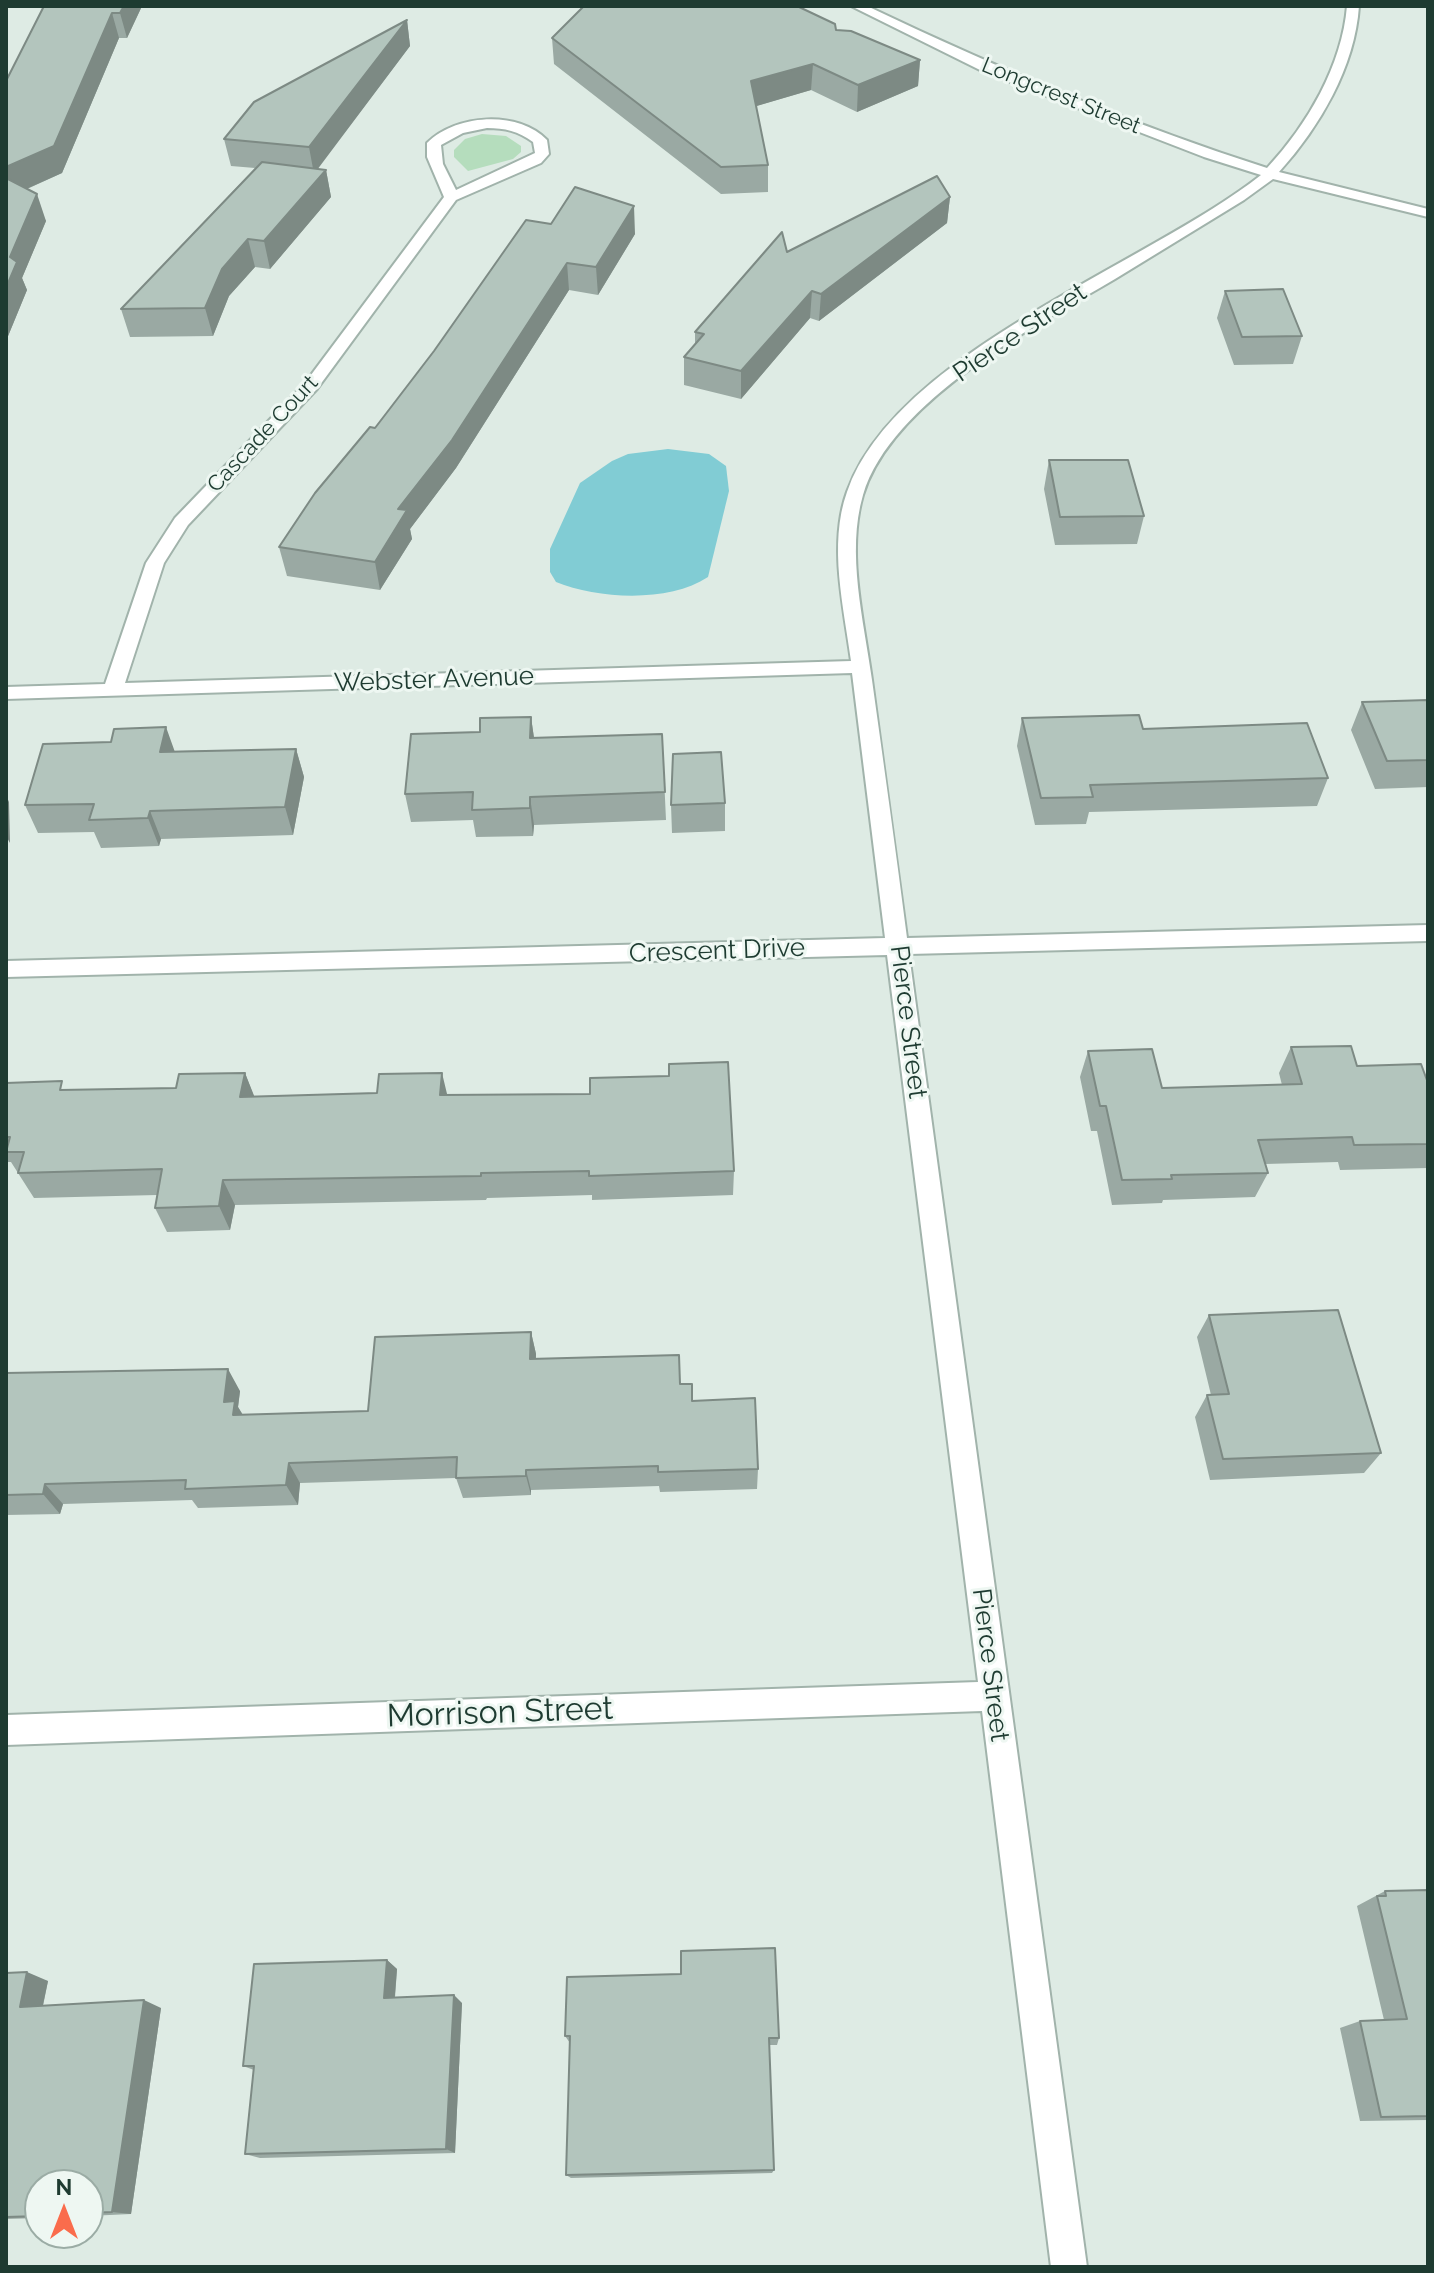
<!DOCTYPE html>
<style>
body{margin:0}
#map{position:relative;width:1434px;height:2273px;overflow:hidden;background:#deebe4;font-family:Raleway,sans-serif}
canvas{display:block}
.frame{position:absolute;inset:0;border:8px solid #1e3b31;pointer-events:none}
.north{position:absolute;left:24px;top:2169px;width:80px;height:80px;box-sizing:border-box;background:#eef7f2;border:2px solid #9baca5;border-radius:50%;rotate:0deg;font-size:22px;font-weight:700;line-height:32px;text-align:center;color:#1e3b31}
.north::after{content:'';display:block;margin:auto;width:28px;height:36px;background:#fa6c4c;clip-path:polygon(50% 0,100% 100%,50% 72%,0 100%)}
</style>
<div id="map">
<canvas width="1434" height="2273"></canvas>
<div class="frame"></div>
<div class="north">N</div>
</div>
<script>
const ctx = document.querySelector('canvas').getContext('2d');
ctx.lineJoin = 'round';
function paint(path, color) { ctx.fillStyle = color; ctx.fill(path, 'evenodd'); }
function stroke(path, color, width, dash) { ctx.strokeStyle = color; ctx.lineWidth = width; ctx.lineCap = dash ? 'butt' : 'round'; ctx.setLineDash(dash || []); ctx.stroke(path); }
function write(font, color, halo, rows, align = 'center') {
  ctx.font = font + ' Raleway,sans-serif'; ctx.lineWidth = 6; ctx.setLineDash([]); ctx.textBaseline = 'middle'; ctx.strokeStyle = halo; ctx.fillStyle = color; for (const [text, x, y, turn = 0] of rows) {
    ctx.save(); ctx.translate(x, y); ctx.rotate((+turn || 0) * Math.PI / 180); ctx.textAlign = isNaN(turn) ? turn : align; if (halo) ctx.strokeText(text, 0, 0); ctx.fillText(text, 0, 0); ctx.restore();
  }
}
paint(new Path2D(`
 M482 134 506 136 521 146V152L513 159 468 171 454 157V150L465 139Z`), '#b5ddbd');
paint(new Path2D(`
 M668 449 709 454 726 466 729 491 708 577C669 603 598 599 556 582L550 572V549L580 483 612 461 628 454Z`), '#81ccd4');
const street = new Path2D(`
 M851 6H867C997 68 1130 124 1267 168 1307 125 1342 66 1347 6H1359C1355 67 1319 128 1279 172L1428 209V217L1273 179 1244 200C1201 226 1158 253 1115 279 1035 326 891 401 863 495 846 553 864 621 872 680 884 766 896 852 907 938L1428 925V941L909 954 1087 2267H1051L982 1711 6 1745V1715L978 1682 887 955 6 977V961L885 938 852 673 6 699V687L105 684 146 563 175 518 305 383 444 197 427 157V143C456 114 518 110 547 140L549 154 541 163 456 200 317 389 188 525 164 563 125 683 851 661C844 608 828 545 847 492 896 352 1147 265 1261 175L1204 157 984 72ZM487 128C505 128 518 131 533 142L535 153 456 190 443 164 441 145 463 133Z`);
stroke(street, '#a1b3ab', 4);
paint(street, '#fff');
paint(new Path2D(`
 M44 6H142L127 38H119L62 173 27 189 46 221 22 278 27 290 6 341V81Z
 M407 20 410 46 317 169 326 170 331 197 270 269 255 267 229 296 213 336 130 337 121 309 255 168 231 166 224 139Z
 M836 30 920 60 918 86 857 112 811 90 756 106 768 165V192L721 194 554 64 552 38Z
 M950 197 947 223 819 321 810 318 741 399 684 385V357L695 344V332L787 252Z
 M551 224 635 234 598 295 569 290 456 468 410 529 412 539 380 590 287 576 279 547 375 428Z
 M1225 291 1302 336 1293 364 1234 365 1217 318Z
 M1049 460 1144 516 1137 544 1055 545 1044 489Z
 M1428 700V787L1375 789 1351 730 1362 702Z
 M531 717 534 738 662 734 666 820 534 825 533 836 476 837 473 820 411 822 405 794 480 732Z
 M1022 718 1143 729 1328 778 1317 806 1089 812 1086 824 1035 825 1017 746Z
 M296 749 304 777 293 835 161 839 159 846 101 848 94 832 38 833 25 805 174 751Z
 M725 803V831L672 833 671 805Z
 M1291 1047 1357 1066 1428 1083V1168L1340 1170 1338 1162 1265 1164 1268 1173 1255 1197 1163 1200 1162 1203 1112 1205 1097 1131H1091L1080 1077 1088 1051 1162 1088 1282 1085 1279 1073Z
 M245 1073 254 1097 448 1095 734 1171 733 1195 592 1200V1195L487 1198 486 1200 235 1205 230 1230 167 1232 155 1208 157 1195 34 1198 11 1162H6V1083L67 1090 176 1088Z
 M1209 1315 1381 1453 1364 1473 1210 1480 1195 1417 1207 1395H1211L1197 1337Z
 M531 1332 536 1354V1359L680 1384 693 1401 758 1469 757 1489 660 1492 659 1486 531 1490V1495L463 1498 456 1478 300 1483 298 1505 198 1508 192 1500 63 1504 60 1514 6 1515V1373L240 1391 238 1407 243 1415 368 1411Z
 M1428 1890V2120L1360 2121 1340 2028 1360 2021 1384 2020 1357 1906 1385 1891Z
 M387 1960 397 1969 395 1998 462 2003 455 2153 260 2158 245 2154 254 2070 243 2066Z
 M6 1973 48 1981 43 2006 161 2008 131 2214 88 2216V2185H40V2218L6 2219Z
 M565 2036 779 2038 777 2045H769L774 2170 772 2173 571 2178 566 2175 570 2043Z`), '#9aa9a3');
paint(new Path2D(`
 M124 6H142L127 38 120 13Z
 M112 13 119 38 62 173 6 198V167Z
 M407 20 410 46 314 174 309 147Z
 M920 60 918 86 857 112 858 85Z
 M813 64 811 90 750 108 751 81Z
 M326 170 331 197 270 269 264 241Z
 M37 194 46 221 22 278 27 290 6 341V288L10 257Z
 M950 197 947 223 819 321 821 294Z
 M634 206 635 234 598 295 596 267Z
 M248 239 255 267 229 296 213 336 205 308 222 269Z
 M567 263 569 290 456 468 410 529 412 539 380 590 375 562 398 509Z
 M812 291 810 318 741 399V371Z
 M531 717 535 745 530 738Z
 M166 727 176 755 160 752Z
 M296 749 304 777 293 835 285 807Z
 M6 795 9 802 10 843 6 836Z
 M530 797 534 825 533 836 530 808Z
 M150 811 161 839 159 846 148 818Z
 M245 1073 255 1098 240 1097Z
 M442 1073 448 1098 440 1095Z
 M223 1180 235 1205 230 1230 219 1206Z
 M531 1332 536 1354 535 1381 530 1359Z
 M228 1369 240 1391 238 1407 247 1422 236 1423 224 1402Z
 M289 1463 300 1483 298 1505 286 1485Z
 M526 1470 531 1490V1495L526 1476Z
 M45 1484 63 1504 60 1514 43 1494Z
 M387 1960 397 1969 394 2006 384 1998Z
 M27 1972 48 1981 41 2014 20 2007Z
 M454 1995 462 2003 455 2153 446 2149Z
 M144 2000 161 2008 131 2214 112 2212Z`), '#7d8a84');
const building = new Path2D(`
 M44 6H124L120 13H112L54 146 6 167V81Z
 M584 6H797L835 24 836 30 851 31 920 60 858 85 813 64 751 81 768 165 721 167 552 38Z
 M407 20 309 147 224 139 254 102Z
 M262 162 326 170 264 241 248 239 222 269 205 308 121 309Z
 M937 176 950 197 821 294 812 291 741 371 684 357 704 334 695 332 782 232 787 252Z
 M6 178 37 194 10 257 17 262 6 288Z
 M575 187 634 206 596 267 567 263 452 440 398 509 407 510 375 562 279 547 315 493 370 427 375 428 434 351 526 220 551 224Z
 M1283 289 1302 336 1242 337 1225 291Z
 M1049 460H1128L1144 516 1060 517Z
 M1428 700V760L1387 761 1362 702Z
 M1139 715 1143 729 1307 723 1328 778 1090 785 1093 797 1041 798 1022 718Z
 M531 717 530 738 662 734 665 792 530 797V808L472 810 473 792 405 794 411 734 480 732V718Z
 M166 727 160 752 296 749 285 807 150 811 148 818 89 820 94 804 25 805 43 744 111 742 114 729Z
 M721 752 725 803 671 805 673 754Z
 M1351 1046 1357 1066 1421 1064 1428 1083V1144L1354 1145 1352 1137 1258 1140 1268 1173 1171 1175 1172 1179 1122 1180 1106 1106H1100L1088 1051 1152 1049 1162 1088 1302 1084 1291 1047Z
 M728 1062 734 1171 589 1176V1171L481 1173V1176L223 1180 219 1206 155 1208 162 1169 18 1173 24 1152H6L10 1137H6V1083L62 1081 60 1090 176 1088 179 1074 245 1073 240 1097 377 1093 379 1074 442 1073 440 1095 590 1094V1078L669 1076V1064Z
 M1338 1310 1381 1453 1223 1459 1207 1395 1229 1394 1209 1315Z
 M531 1332 530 1359 679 1355 680 1384H692V1401L755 1398 758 1469 658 1472V1466L526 1470V1476L456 1478 457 1457 289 1463 286 1485 185 1489 186 1480 45 1484 43 1494 6 1495V1373L228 1369 224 1402 235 1401 233 1415 368 1411 375 1337Z
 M1428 1890V2116L1381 2117 1360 2021 1407 2019 1377 1896H1386L1385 1891Z
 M775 1948 779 2038H769L774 2170 566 2175 570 2036H565L567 1977 681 1974V1951Z
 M387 1960 384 1998 454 1995 446 2149 245 2154 254 2066H243L254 1964Z
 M27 1972 20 2007 144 2000 112 2212 88 2213V2185H40V2216L6 2217V1973Z`);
paint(building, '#b3c5bd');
stroke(building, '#7d8a84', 2);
write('22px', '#1e3b31', '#eef7f2', [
 ["Longcrest Street",1061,96,22],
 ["Cascade Court",263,434,-47]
]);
write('26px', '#1e3b31', '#eef7f2', [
 ["Pierce Street",1020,333,-34],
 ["Webster Avenue",434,680,-2],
 ["Crescent Drive",717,951,-2],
 ["Pierce Street",908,1022,83],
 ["Pierce Street",990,1665,83]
]);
write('32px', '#1e3b31', '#eef7f2', [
 ["Morrison Street",500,1713,-2]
]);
</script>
